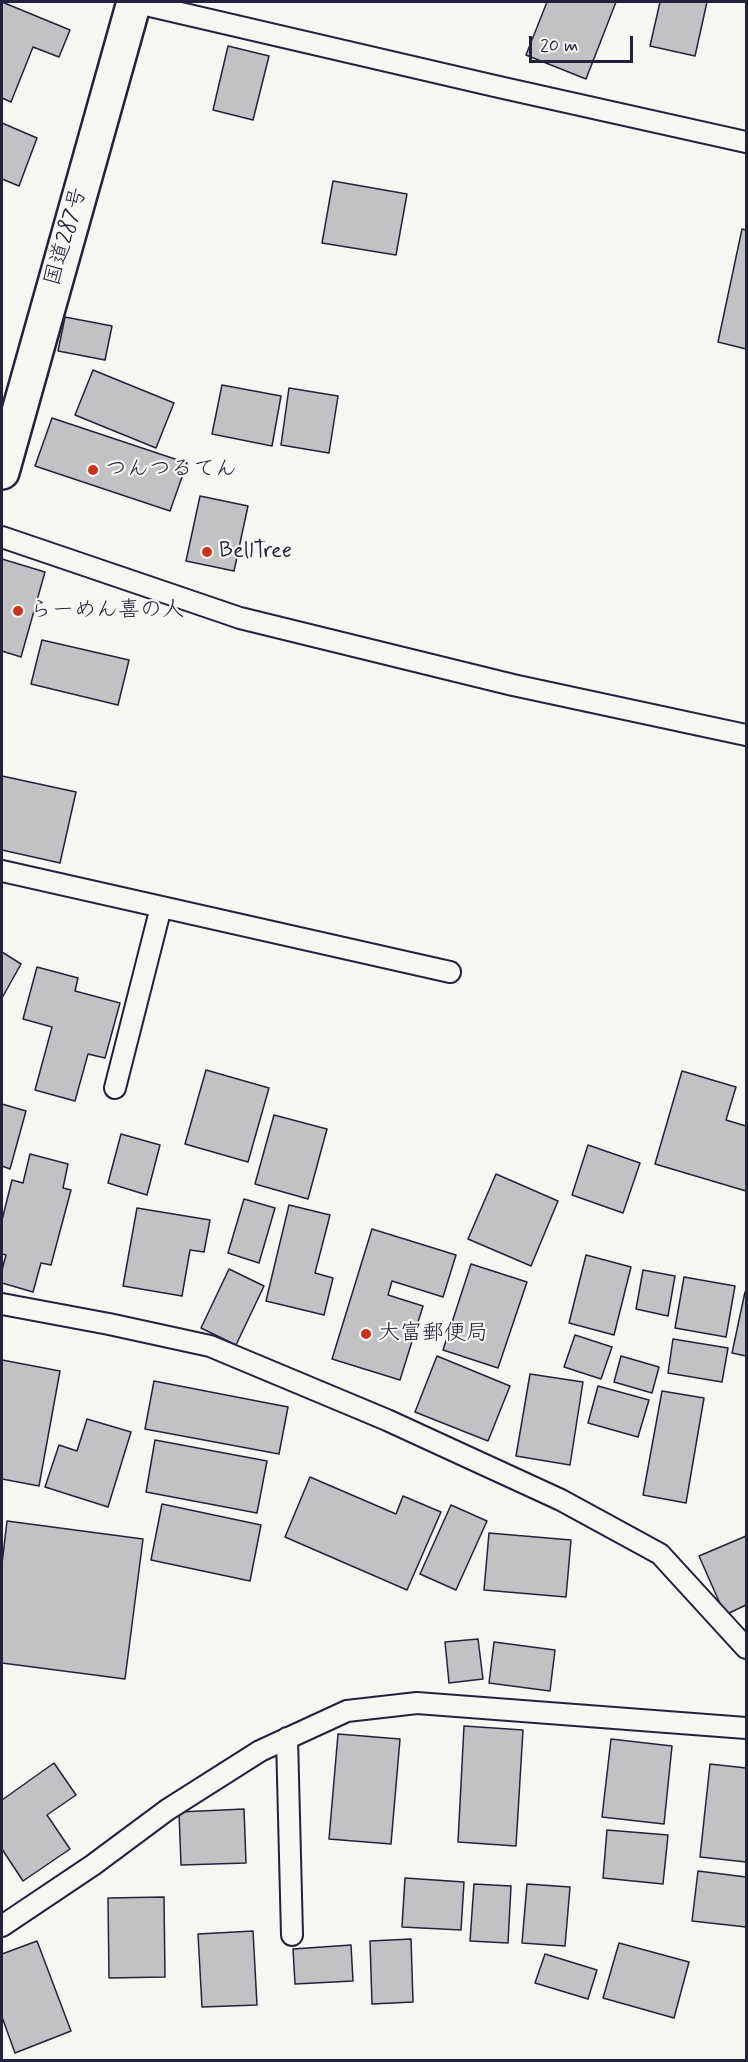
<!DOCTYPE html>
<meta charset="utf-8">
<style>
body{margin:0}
#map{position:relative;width:748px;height:2062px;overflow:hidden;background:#f6f6f2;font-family:Mynerve,sans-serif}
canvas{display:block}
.frame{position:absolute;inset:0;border:3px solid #22223b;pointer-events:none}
.scale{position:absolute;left:529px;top:36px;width:104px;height:27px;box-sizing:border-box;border:3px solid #22223b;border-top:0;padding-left:8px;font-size:18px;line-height:21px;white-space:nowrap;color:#22223b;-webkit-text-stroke:4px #f6f6f2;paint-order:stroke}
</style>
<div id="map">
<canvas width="748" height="2062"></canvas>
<div class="frame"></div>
<div class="scale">20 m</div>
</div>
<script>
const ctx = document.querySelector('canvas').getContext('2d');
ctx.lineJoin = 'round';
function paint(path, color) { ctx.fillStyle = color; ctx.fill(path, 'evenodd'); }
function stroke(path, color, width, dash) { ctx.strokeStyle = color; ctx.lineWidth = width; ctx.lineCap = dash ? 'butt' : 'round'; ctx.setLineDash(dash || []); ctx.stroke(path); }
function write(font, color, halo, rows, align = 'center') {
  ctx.font = font + ' Mynerve,"Klee One",sans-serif'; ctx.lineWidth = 4.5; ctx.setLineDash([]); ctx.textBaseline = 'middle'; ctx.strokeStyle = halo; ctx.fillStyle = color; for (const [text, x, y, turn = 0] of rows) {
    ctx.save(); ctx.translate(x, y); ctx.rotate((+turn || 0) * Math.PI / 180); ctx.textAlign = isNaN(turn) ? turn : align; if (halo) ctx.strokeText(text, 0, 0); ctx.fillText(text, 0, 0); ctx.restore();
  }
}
const building = new Path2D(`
 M2 2 70 30 59 57 33 47 11 102 2 98Z
 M547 2H616L586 79 526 55Z
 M660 2H707L695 56 650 46Z
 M228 46 269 56 253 120 213 110Z
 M2 123 37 138 19 186 2 179Z
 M333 181 407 194 396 255 322 243Z
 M742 229 746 230V349L718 342Z
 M65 317 112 326 105 360 58 351Z
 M93 370 174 403 156 448 75 415Z
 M222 385 281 396 272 446 212 434Z
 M289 388 338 396 329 453 281 445Z
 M52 418 187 463 170 511 35 466Z
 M200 496 248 506 234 571 186 561Z
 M2 559 45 572 21 657 2 651Z
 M42 640 129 660 118 705 31 684Z
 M2 776 76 792 60 863 2 850Z
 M2 952 21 964 2 998Z
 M37 967 78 978 75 991 120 1003 105 1058 88 1054 75 1101 35 1090 52 1027 23 1019Z
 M206 1070 269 1088 248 1162 185 1144Z
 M682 1071 736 1087 726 1120 746 1126V1191L655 1164Z
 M2 1104 26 1111 10 1169 2 1166Z
 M274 1115 327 1129 308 1199 255 1184Z
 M121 1134 160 1145 147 1195 108 1183Z
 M588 1145 640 1163 623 1213 572 1195Z
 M30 1154 68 1164 63 1188 71 1190 51 1265 41 1263 33 1292 2 1283V1270L6 1255 2 1254V1220L12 1180 23 1183Z
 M496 1174 558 1201 531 1266 468 1239Z
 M244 1199 275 1208 259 1263 228 1253Z
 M289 1205 330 1215 315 1273 333 1278 324 1315 266 1301Z
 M137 1208 210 1220 204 1252 190 1250 182 1296 123 1286Z
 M372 1229 456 1255 443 1297 392 1281 388 1295 423 1306 400 1380 332 1359Z
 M586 1255 631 1267 614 1335 569 1323Z
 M471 1264 527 1282 498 1368 443 1350Z
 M229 1269 264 1286 236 1345 201 1328Z
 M643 1270 675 1276 668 1316 636 1309Z
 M684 1277 735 1286 726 1337 675 1328Z
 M745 1292H746V1356L732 1353Z
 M575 1335 612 1347 601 1379 564 1367Z
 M673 1339 728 1348 722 1382 668 1373Z
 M437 1356 510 1386 488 1441 415 1412Z
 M621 1356 659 1367 652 1393 614 1382Z
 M2 1360 60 1371 39 1486 2 1479Z
 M530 1374 583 1382 570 1465 516 1456Z
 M154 1381 288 1407 279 1454 145 1429Z
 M598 1386 649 1400 638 1437 588 1423Z
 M662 1391 704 1398 686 1503 643 1495Z
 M87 1419 131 1432 108 1507 45 1487 59 1445 77 1451Z
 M155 1440 267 1461 257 1513 146 1492Z
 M310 1477 396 1514 403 1496 441 1512 407 1590 285 1537Z
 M162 1504 261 1525 250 1581 151 1560Z
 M451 1505 487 1521 456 1590 420 1574Z
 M7 1521 143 1539 125 1679 2 1663V1564Z
 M489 1533 571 1540 566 1597 484 1590Z
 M746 1536V1605L725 1615 699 1556Z
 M478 1639 483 1679 449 1683 445 1642Z
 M494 1642 555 1650 550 1691 489 1683Z
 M464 1726 523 1730 516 1846 458 1842Z
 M338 1734 400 1739 391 1844 329 1839Z
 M611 1739 672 1746 664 1824 602 1817Z
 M54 1763 76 1795 47 1815 70 1849 23 1881 2 1849V1800Z
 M710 1764 746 1768V1862L700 1857Z
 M244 1809 246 1863 181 1865 179 1812Z
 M607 1830 668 1835 663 1884 603 1878Z
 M698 1871 746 1877V1927L692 1921Z
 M405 1878 464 1882 461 1930 402 1927Z
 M474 1884 511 1886 508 1943 470 1941Z
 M527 1884 570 1887 565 1946 522 1943Z
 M164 1897 165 1977 109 1978 108 1898Z
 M253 1931 257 2005 202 2007 198 1934Z
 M411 1939 413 2002 372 2004 370 1941Z
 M37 1941 71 2031 15 2053 2 2017V1954Z
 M619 1943 689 1962 674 2018 603 1998Z
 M351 1945 353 1981 295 1984 293 1949Z
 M545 1954 597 1970 588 1999 535 1983Z`);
paint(building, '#c2c2c4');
stroke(building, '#22223b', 1.5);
const lane = new Path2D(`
 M133 2 499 87 746 142
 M2 537 240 618 513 685 746 735
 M2 871 450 972
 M115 1088 161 907
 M2 1304 109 1324 210 1346 387 1420 561 1500 660 1554 746 1648
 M287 1738 292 1935
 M2 1926 93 1865 167 1810 260 1751 347 1711 417 1703 746 1728`);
const highway = new Path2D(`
 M2 472 134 2`);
stroke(lane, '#22223b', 24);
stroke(highway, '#22223b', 38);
stroke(lane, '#f6f6f2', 20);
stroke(highway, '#f6f6f2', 33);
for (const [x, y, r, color] of [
 [93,470,6,"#c8321e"],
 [207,552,6,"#c8321e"],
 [18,611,6,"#c8321e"],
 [366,1334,6,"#c8321e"]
]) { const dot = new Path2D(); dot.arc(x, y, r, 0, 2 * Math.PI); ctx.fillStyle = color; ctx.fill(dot); stroke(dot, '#f6f6f2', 2); }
write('22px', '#22223b', '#f6f6f2', [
 ["国道287号",67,237,-74]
]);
write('22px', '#22223b', '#f6f6f2', [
 ["つんつるてん",105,470],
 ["BellTree",219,552],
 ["らーめん喜の人",30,611],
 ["大富郵便局",378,1334]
], 'left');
</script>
